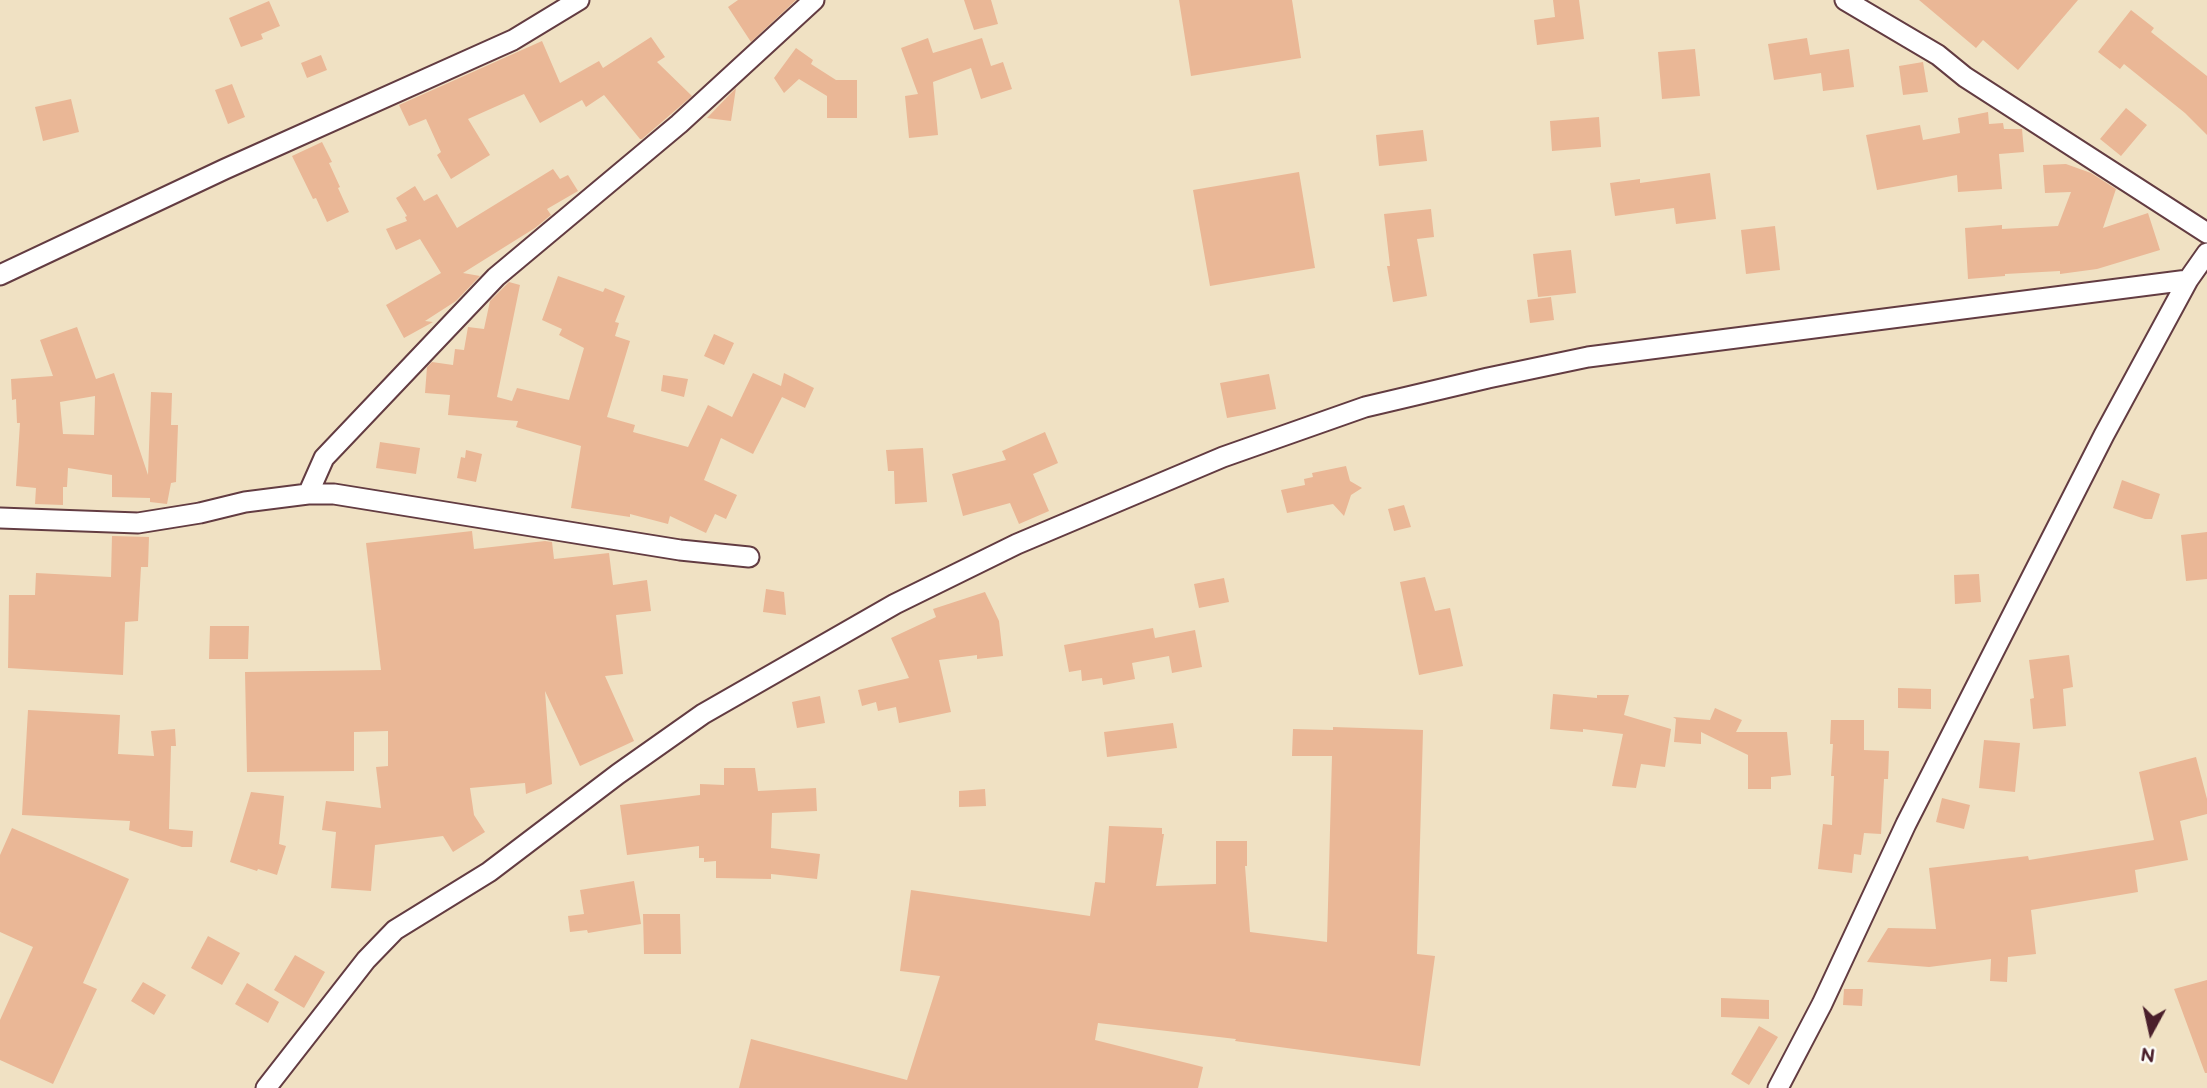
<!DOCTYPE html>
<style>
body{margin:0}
#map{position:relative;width:2207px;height:1088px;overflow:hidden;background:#f0e1c3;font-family:"Balsamiq Sans",sans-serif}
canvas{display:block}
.north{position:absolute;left:2116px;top:997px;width:70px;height:70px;-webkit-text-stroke:5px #fdfcf7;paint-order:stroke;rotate:188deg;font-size:19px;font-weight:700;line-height:28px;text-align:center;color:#4a1f2b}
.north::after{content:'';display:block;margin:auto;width:24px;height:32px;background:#4a1f2b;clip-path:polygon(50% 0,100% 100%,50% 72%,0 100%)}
</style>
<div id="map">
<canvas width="2207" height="1088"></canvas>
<div class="north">N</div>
</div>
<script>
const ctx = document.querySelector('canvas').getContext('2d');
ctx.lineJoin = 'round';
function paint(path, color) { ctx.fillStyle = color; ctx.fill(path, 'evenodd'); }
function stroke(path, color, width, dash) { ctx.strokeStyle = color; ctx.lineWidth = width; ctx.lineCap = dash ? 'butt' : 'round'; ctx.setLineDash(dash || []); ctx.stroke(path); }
paint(new Path2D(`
 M738 0H796L751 42 728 7Z
 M964 0H991L998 24 974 30Z
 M1179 0H1292L1301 58 1191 76Z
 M1553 0H1579L1584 39 1537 45 1534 20 1555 17Z
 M1919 0H2078L2018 70 1983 40 1976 48Z
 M269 1 280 26 261 34 263 39 241 47 229 18Z
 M2131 10 2154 28 2151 32 2207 76V135L2185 113 2124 64 2120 69 2098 52Z
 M651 37 665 57 657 62 692 96 642 139H640L604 95 586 107 582 100 540 123 524 94 468 119 490 155 451 179 437 155 441 152 426 119 409 126 399 105 542 41 560 83 599 61 603 68Z
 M928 38 933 53 982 38 991 66 1003 62 1012 89 981 99 971 68 933 82 938 135 909 138 905 96 918 94 901 48Z
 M1807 38 1810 55 1849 49 1854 87 1823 91 1821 73 1774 80 1768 44Z
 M796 48 813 60 811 64 836 80H857V118H827V96L799 79 784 93 774 78Z
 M1695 49 1700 96 1662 99 1658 52Z
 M321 55 327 70 307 78 301 63Z
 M1923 62 1928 92 1903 95 1899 66Z
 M232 84 245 117 228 124 215 90Z
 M736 88 731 121 707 118 735 89Z
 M71 99 79 132 43 141 35 107Z
 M2126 108 2147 125 2121 156 2100 139Z
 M1988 112 1989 124 2003 123 2004 129H2022L2024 152 1999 154 2002 189 1958 192 1957 175 1877 190 1866 135 1920 125 1923 140 1960 133 1958 118Z
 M1599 117 1601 147 1552 151 1550 121Z
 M1423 130 1427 161 1379 166 1376 135Z
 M322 142 332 162 329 163 340 187 338 188 349 212 327 222 316 198 313 199 292 156Z
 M2066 164 2091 173 2116 189 2103 228 2148 213 2160 250 2097 269 2060 274V271L2005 274V276L1968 279 1965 228 2002 225V229L2058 226 2071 192 2045 193 2043 165Z
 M553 169 560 179 568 175 578 191 547 209 551 215 535 228 463 273 480 276 456 301 425 321 433 322 404 338 386 305 441 273 420 239 396 250 386 229 407 221 405 217 407 216 396 198 415 186 424 201 437 194 457 228Z
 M1299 172 1315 268 1210 286 1193 190Z
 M1710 173 1716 219 1676 224 1674 208 1615 216 1610 183 1640 179V183Z
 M1431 209 1434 237 1417 239 1427 296 1393 302 1387 266H1390L1384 214Z
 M1775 226 1780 270 1746 274 1741 230Z
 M1571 250 1576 293 1538 297 1533 254Z
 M558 276 603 292 605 288 625 296 615 322 619 323 615 336 630 341 607 417 635 425 633 432 688 447 708 405 732 417 753 373 781 386 784 373 814 388 805 408 782 397 753 454 721 438 704 480 737 495 726 519 715 514 706 533 670 516 668 524 630 514V517L571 508 581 446 516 427 518 421 448 415 450 395 425 393 427 367 432 362 453 365 455 349 464 350 468 327 484 329 490 301 509 282 520 285 497 397 512 401 517 388 569 400 584 348 559 335 562 329 542 320Z
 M1551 297 1554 320 1530 323 1527 300Z
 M77 327 96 379 114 373 148 475 151 392 172 393 171 425H178L176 482 171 483 167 504 150 502V498L112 497V475L68 468 67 487H63V505L35 504 36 488 16 486 20 423H17L16 399 12 400 11 379 53 376 40 340ZM95 396 94 435 63 434 60 402Z
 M714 334 734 343 724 365 704 356Z
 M1269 374 1276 409 1227 418 1220 383Z
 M663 375 688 379 684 397 661 391Z
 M1045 432 1058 463 1033 474 1049 511 1019 524 1010 503 963 516 952 474 1006 460 1002 451Z
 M380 442 420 448 416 474 376 468Z
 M923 448 927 502 895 504 894 471H888L886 450Z
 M466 450 482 454 476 482 457 478 461 457 465 458Z
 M1346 466 1350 481 1362 488 1351 495 1344 516 1333 504 1287 513 1281 490 1305 485 1304 479 1313 477 1312 473Z
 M2122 480 2160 494 2152 519H2145L2113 508Z
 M1404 505 1411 527 1394 531 1388 509Z
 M472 531 474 549 545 541 552 542 554 559 609 553 613 585 647 580 651 611 616 615 623 674 605 676 634 741 580 766 545 691 552 784 526 794 525 783 470 788 474 815 485 832 453 852 443 836 375 845 371 891 331 888 336 832 322 830 326 801 381 808 376 767 388 766V731L354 732V771L247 772 245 672 381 670 366 543Z
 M2207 532V579L2186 581 2181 535Z
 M112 536 149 537 148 567H141L138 621 125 622 123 675 8 668 9 595H35L36 573 111 577Z
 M1979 574 1981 602 1955 604 1954 575Z
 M1425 577 1435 611 1450 608 1463 666 1419 675 1400 582Z
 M1224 578 1229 602 1199 608 1194 584Z
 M766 589 784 592 786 615 763 612Z
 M985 592 999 621 1003 656 977 659V655L939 660 951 712 899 723 896 707 878 711 876 702 862 706 858 690 909 678 891 638 936 617 933 609Z
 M210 626H249L248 659H209Z
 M1153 628 1155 638 1195 630 1202 667 1172 673 1169 656 1132 663 1135 679 1103 685 1102 678 1082 681 1081 670 1069 672 1064 645Z
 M2069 655 2073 687 2063 689 2066 726 2033 729 2030 699 2034 698 2029 660Z
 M1898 688 1931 689V709L1898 708Z
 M1553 694 1597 698V695H1629L1624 715 1671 729 1665 767 1641 764 1636 788 1612 786 1623 734 1583 729V732L1550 729Z
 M820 696 825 723 797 728 792 702Z
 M1715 708 1742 720 1736 732H1787L1791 775 1771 777V789H1748V755L1701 732V744L1674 742 1676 719 1673 717 1710 720Z
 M28 710 120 715 118 754 154 756 151 731 175 729 176 746H171L169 829 193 831 192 847H182L129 830 130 821 22 815Z
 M1831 720H1864V750L1889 751 1888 779H1884L1881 834 1864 833 1861 855 1854 854 1852 873 1818 869 1823 824 1832 825 1834 776H1831L1833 744H1830Z
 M1173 723 1177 748 1107 757 1104 732Z
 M1333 727 1423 730 1417 954 1435 956 1420 1066 1235 1041 1236 1039 1098 1023 1095 1040 1203 1067 1198 1088H739L751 1039 907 1080 940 976 900 971 911 890 1090 916 1095 882 1105 883 1109 826 1162 828V834H1164L1156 886 1216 884V841H1247V866H1245L1250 932 1327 942 1332 756H1292L1293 729 1333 730Z
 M1984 740 2020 743 2015 792 1979 788Z
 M2196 757 2207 799V814L2180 821 2188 860 2135 870 2138 892 2031 910 2036 954 2008 957 2007 982 1990 981 1991 959 1929 967 1867 962 1888 928 1936 929 1929 868 2028 856 2029 860 2154 840 2139 772Z
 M724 768H755L758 791 816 788 817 811 772 813 771 848 820 854 817 879 771 874V879L716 878V861L704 862V858H699V846L627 855 620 805 700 795V784L724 785Z
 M985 789 986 806 959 807V791Z
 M251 792 284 796 279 844 286 846 277 875 258 869 257 871 230 862Z
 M1942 798 1970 805 1964 829 1936 822Z
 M12 828 129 879 83 983 97 989 53 1084 0 1060V1020L33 947 0 932V855Z
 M634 881 641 924 588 933 587 930 570 932 568 916 584 914 580 890Z
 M643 914H680L681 954H644Z
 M208 936 240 953 222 985 191 968Z
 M295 955 325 972 304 1008 274 990Z
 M2207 980V1073H2205L2174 989Z
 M143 982 166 995 154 1015 131 1001Z
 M247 983 279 1002 268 1023 235 1004Z
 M1844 989H1863L1862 1006 1843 1005Z
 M1721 998 1769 1000V1019L1721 1017Z
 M1759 1026 1778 1037 1749 1085 1731 1074Z`), '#eab796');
const minor = new Path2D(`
 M1845 0 1938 55 1965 77 2207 233
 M0 275 225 169 513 40 579 0
 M308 494 324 458 496 277 679 124 814 0
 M0 518 138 523 200 513 245 502 308 494H334L680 550 749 557
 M266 1088 366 960 395 930 489 872 618 774 703 714 895 604 1017 544 1223 457 1365 407 1488 378 1588 357 2188 280
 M1778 1088 1822 1004 1906 824 2104 435 2188 280 2207 253`);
stroke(minor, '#633c42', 23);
stroke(minor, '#fff', 19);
</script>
